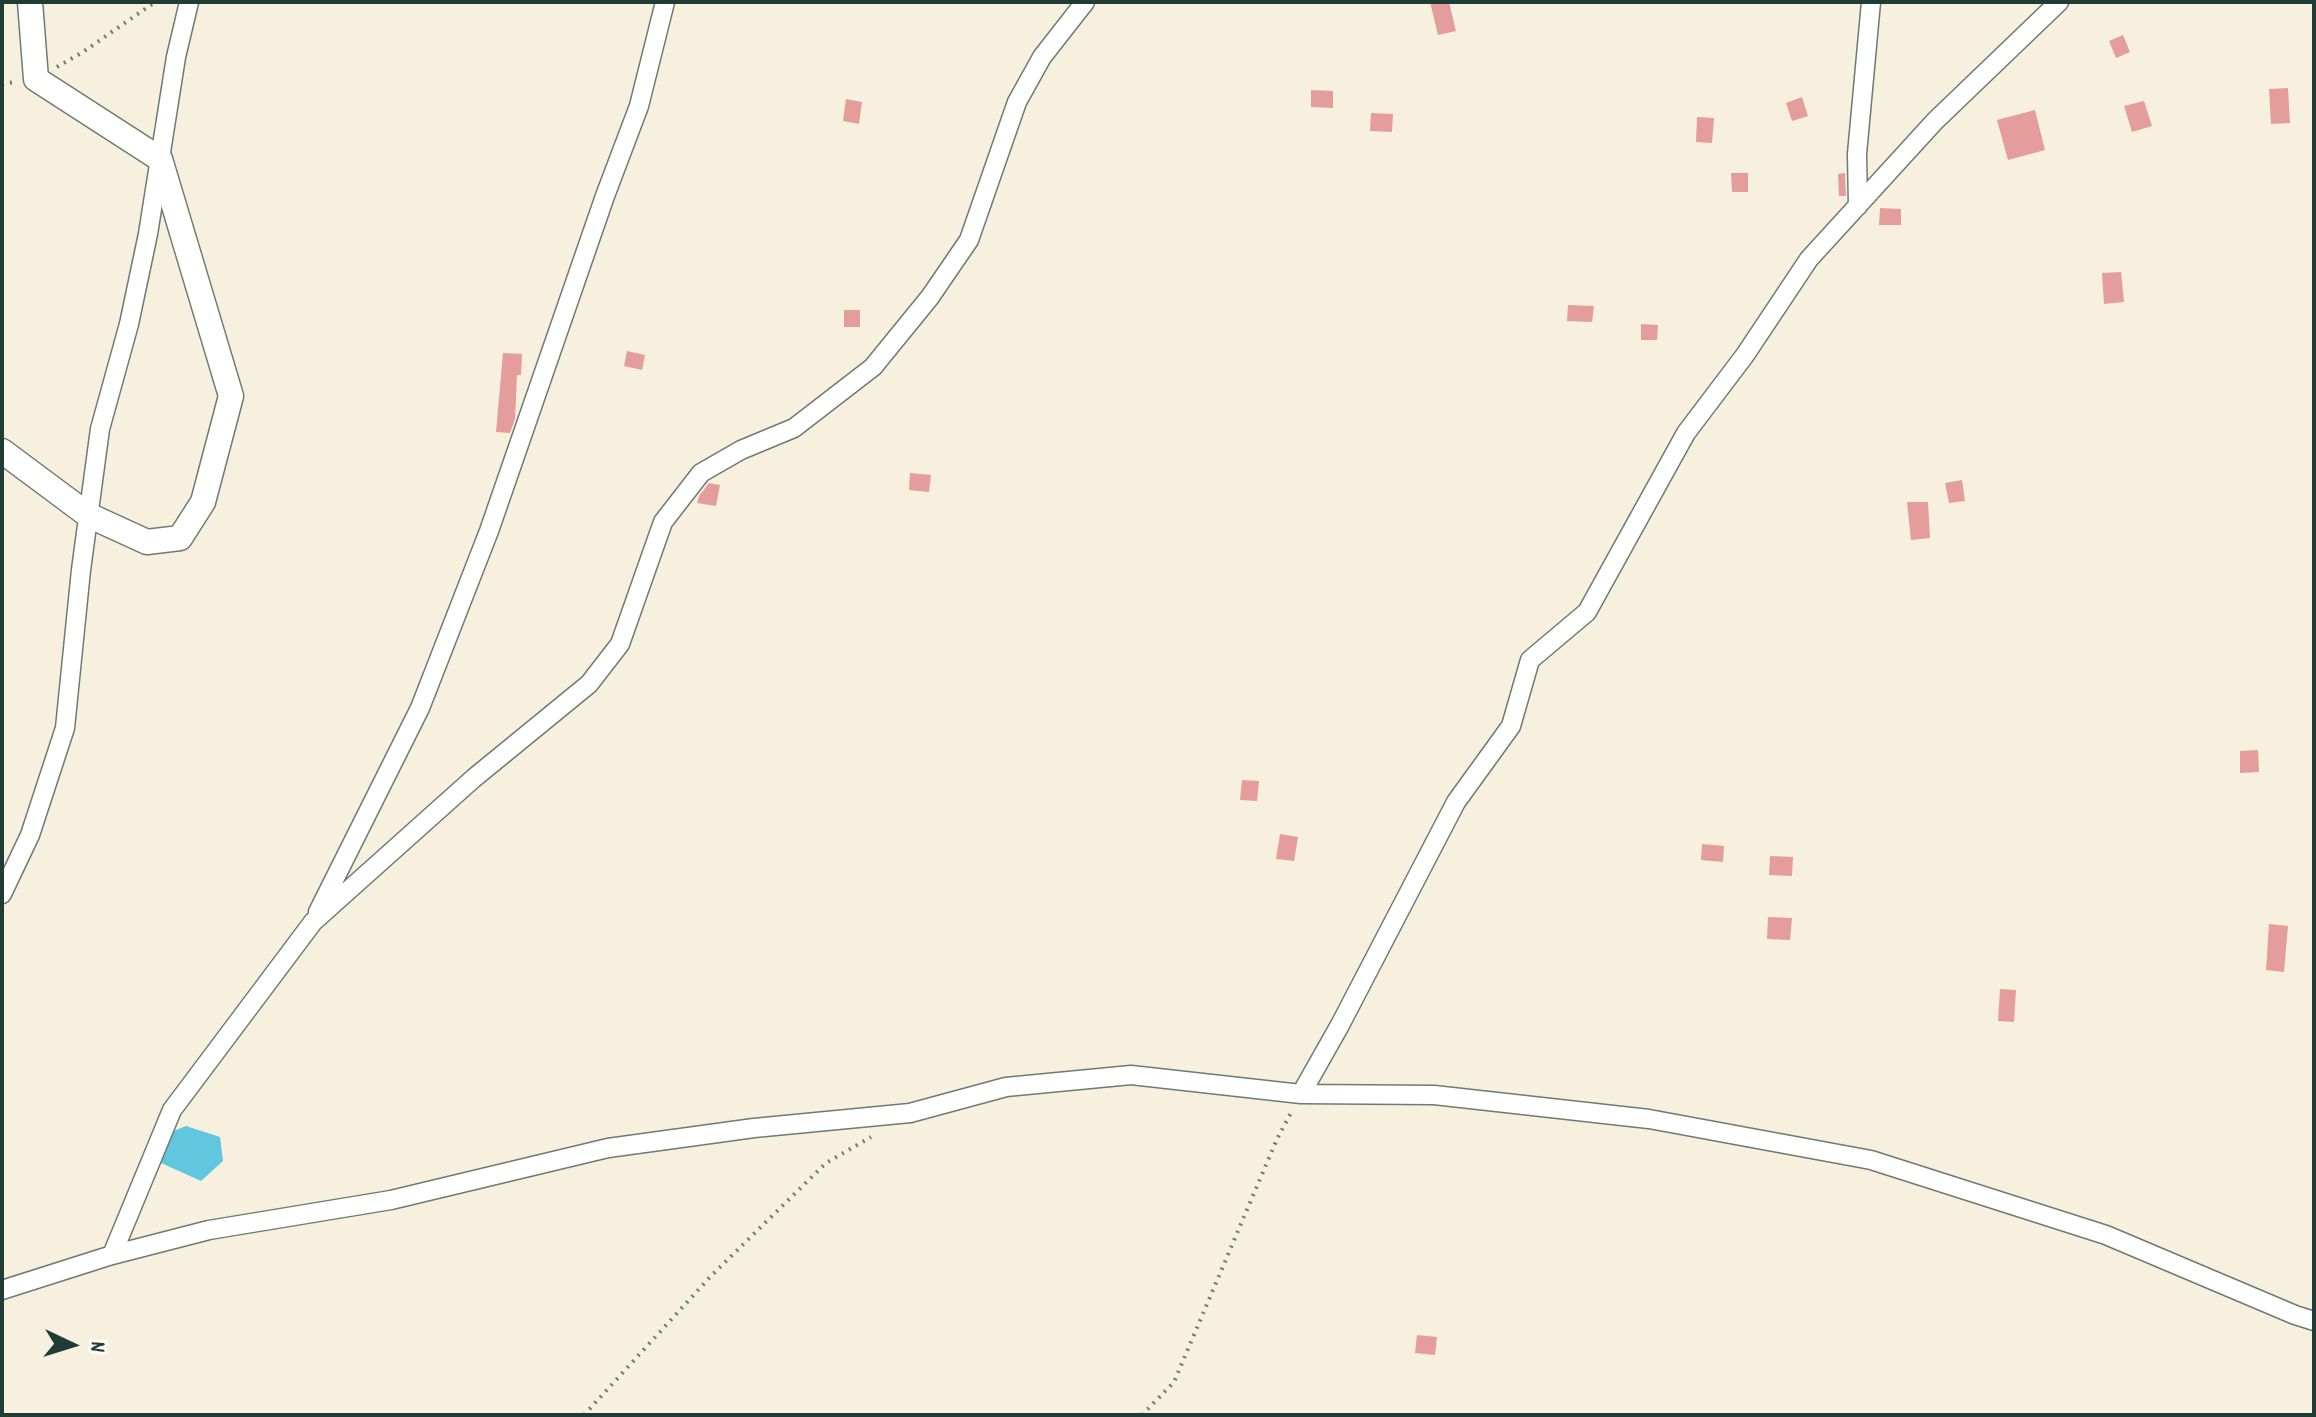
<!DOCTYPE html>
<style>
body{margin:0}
#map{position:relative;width:2316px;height:1417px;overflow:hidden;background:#f7f0de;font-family:Dekko,sans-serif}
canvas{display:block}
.frame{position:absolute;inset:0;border:4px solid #1f3d34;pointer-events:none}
.north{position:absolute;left:32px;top:1305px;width:80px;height:80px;-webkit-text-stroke:6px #fdfcf7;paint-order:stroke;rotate:94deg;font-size:22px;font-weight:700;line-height:32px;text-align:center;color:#1f3d34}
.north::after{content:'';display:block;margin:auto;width:28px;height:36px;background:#1f3d34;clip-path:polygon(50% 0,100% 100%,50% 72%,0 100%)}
</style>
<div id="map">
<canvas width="2316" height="1417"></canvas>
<div class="frame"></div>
<div class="north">N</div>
</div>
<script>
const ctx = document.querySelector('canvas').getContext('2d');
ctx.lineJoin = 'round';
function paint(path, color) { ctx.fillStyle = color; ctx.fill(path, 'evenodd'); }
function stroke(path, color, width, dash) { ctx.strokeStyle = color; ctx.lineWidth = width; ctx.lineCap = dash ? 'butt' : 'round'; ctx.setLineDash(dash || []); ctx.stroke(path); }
paint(new Path2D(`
 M186 1126 220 1137 223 1161 201 1181 159 1162 171 1132Z`), '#61c7de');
paint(new Path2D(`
 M1430 2H1449L1456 31 1438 35Z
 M2123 35 2130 52 2116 58 2109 41Z
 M2288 88 2290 123 2271 124 2269 89Z
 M1311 90 1333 91V108L1311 107Z
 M1802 97 1808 116 1792 121 1786 103Z
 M846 99 862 102 859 124 843 121Z
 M2144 101 2152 126 2132 132 2124 106Z
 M2035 110 2045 150 2008 160 1997 120Z
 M1371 113 1393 114 1392 132 1370 131Z
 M1697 117 1714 118 1712 143 1696 142Z
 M1731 173H1748V192H1732Z
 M1845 173 1846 196H1839L1838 174Z
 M1880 208 1901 209V225H1879Z
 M2121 272 2124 302 2104 304 2102 273Z
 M1568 305 1594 306 1592 322 1567 321Z
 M844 310H860V327H844Z
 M1641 324 1658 325 1657 340H1641Z
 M627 351 645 355 642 370 624 366Z
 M503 353 522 354 521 375H517L515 419 510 433 496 432Z
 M910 473 931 475 929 492 909 490Z
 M1962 480 1965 501 1949 503 1945 483Z
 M709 483 720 485 716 506 697 503 699 496Z
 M1907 502H1928L1930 538 1911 540Z
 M2258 750 2259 772 2240 773V751Z
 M1242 780 1259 781 1257 801 1240 800Z
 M1280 834 1298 837 1294 861 1276 859Z
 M1702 844 1724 846 1723 862 1701 860Z
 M1770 856 1793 857 1792 876 1769 875Z
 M1768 917 1792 918 1790 940 1767 939Z
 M2269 924 2288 926 2284 972 2266 970Z
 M2000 989 2016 990 2014 1022 1998 1021Z
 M1417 1335 1437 1337 1435 1355 1415 1353Z`), '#e49d9a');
const minor = new Path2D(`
 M1858 206 1857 154 1871 2
 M2 894 30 835 65 728 81 570 100 429 129 324 148 234 176 57 189 2
 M318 912 420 708 489 531 605 196 639 106 665 2
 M1301 1094 1340 1025 1456 802 1511 726 1530 660 1587 612 1686 433 1745 355 1809 259 1935 121 2059 2
 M112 1255 172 1110 313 922 474 778 589 684 620 644 663 522 701 473 741 450 794 428 873 367 930 297 969 240 1017 102 1042 57 1085 2
 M2 1290 112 1255 209 1230 391 1200 608 1148 754 1128 910 1113 1006 1087 1131 1075 1301 1094 1434 1095 1649 1119 1871 1160 2106 1235 2295 1315 2314 1321`);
const tertiary = new Path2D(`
 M2 451 88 515 147 542 180 538 203 502 231 396 160 159 36 79 30 2`);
stroke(minor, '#6b7c70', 21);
stroke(tertiary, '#6b7c70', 27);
stroke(new Path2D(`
 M57 67 83 52 155 2
 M2 84 15 82
 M584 1415 711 1276 826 1163 871 1137
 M1142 1415 1174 1382 1277 1139 1292 1111`), '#6b7c70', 4, [2, 6]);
stroke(minor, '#fff', 18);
stroke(tertiary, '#fff', 24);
</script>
